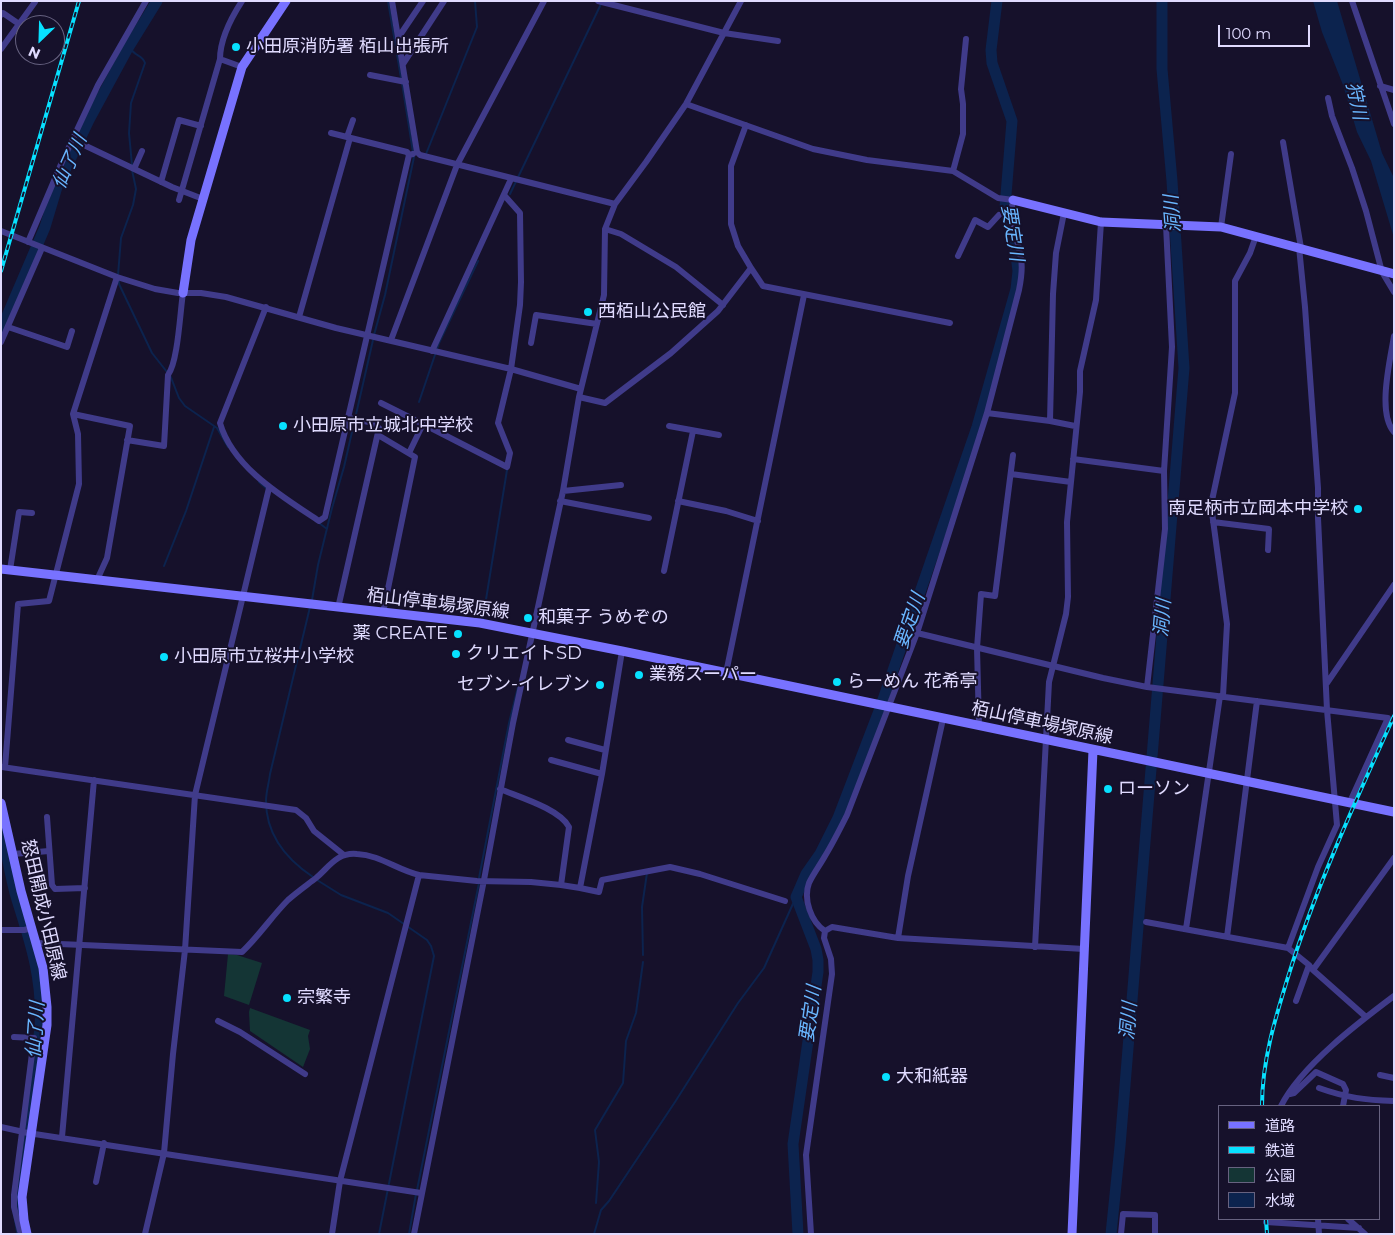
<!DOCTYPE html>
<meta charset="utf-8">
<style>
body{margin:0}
#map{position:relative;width:1395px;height:1235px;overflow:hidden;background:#16112b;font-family:Montserrat,"Noto Sans JP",sans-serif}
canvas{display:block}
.frame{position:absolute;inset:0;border:2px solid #e0dbff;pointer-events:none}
.legend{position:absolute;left:1218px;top:1105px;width:162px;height:115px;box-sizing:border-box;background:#16112b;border:1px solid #676280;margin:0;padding:6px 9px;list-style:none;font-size:15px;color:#e0dbff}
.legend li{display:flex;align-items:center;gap:10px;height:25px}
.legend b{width:25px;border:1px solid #676280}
.north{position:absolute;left:15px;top:15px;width:50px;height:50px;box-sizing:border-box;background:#16112b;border:1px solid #676280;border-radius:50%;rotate:204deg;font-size:14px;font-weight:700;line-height:20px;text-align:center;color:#e0dbff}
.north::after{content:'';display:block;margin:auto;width:18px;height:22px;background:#07e1ff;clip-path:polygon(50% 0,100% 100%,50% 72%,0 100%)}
.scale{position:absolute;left:1218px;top:25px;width:92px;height:22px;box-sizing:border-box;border:2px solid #e0dbff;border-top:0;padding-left:6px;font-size:15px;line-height:18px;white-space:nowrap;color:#e0dbff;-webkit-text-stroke:4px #16112b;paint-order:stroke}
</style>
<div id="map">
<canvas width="1395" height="1235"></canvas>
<div class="frame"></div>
<ul class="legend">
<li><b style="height:6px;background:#7872ff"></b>道路</li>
<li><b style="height:6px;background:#07e1ff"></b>鉄道</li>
<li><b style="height:14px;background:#143535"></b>公園</li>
<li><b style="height:14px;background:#0c234e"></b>水域</li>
</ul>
<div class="north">N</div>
<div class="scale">100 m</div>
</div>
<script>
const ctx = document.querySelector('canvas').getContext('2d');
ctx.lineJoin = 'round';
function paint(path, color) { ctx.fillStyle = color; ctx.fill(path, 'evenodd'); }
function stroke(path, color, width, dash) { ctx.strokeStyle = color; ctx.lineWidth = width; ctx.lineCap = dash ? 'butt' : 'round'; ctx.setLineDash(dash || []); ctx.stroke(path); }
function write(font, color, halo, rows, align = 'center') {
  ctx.font = font + ' Montserrat,"Noto Sans JP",sans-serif'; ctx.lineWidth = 4; ctx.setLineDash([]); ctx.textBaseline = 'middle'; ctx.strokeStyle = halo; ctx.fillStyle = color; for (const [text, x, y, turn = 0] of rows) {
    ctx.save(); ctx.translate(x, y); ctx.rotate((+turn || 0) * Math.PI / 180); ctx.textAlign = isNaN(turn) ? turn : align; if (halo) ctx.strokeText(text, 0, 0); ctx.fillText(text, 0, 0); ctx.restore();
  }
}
paint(new Path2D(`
 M228 954 237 955 262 963 249 1005 224 996Z
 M250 1008 310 1030 308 1036 310 1049 303 1067 250 1031 249 1012Z`), '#143535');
paint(new Path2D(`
 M1313 1H1337L1382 153 1394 178V238L1371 161 1357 132 1343 85 1322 32Z`), '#0c234e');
stroke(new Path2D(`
 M388 1 401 78
 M129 46C134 57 142 54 145 63L131 103 129 133 132 165
 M402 83 413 152
 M426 154 477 27 475 1
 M510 194 601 4
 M118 275 121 238 133 205 136 189 132 170
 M119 279V284L152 353 167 372
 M374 335 385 295 414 157
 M170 375 179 398 185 406 217 428 228 447
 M419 402 439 343 478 261
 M259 482 267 489
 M319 523 327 529
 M164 566 186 511 214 427
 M312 600 318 565 332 508 344 467 373 340
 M310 607 270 774C269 783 266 792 266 801 266 835 286 859 313 877
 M483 618 507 470
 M479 878 509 723 518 687
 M317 880 341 895 388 913 427 940 431 946 434 956 379 1234
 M643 955 642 907 647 873
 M417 1190 479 883
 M596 1203 599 1162 595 1130 623 1083 626 1041 636 1013 643 962
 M409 1234 416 1194
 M594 1234 601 1210 609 1201 675 1102 738 1003 764 968 796 897`), '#0c234e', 2);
stroke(new Path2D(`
 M1 330 45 227 57 187 89 120 128 48 157 1
 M1 829C7 852 10 877 17 900 31 944 43 981 40 1028L18 1188 17 1206 22 1234
 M798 1234 793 1144 818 972V960L816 949 796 897 806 874 820 854 838 818 879 711 977 427 1016 289 1018 271 1015 247 1005 207 1012 121 992 63 991 50 997 1
 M1111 1234 1120 1146 1184 368 1172 181 1162 69V1`), '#0c234e', 11);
stroke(new Path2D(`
 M392 1 417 152 420 155 615 204
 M598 1 724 33 778 41
 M1352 1 1394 124
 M1 15 3 13 19 24
 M398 38 423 1
 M1 49 35 2
 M220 59 242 67
 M403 64 444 1
 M370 75 406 82
 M1380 86 1394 90
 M1328 98 1332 116 1352 168 1366 211 1382 272 1394 292
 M686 104 813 149 867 160 953 171 998 198 1013 200C1009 220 1018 239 1021 259 1023 269 1021 280 1019 290L987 413 917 633
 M331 133 407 152 409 155 413 154
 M347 137 353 120
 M1283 142 1301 248
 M86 146 172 187 203 199
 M134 169 142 151
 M953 171 963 134V104L961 89 966 39
 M161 182 179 120 201 126
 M179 200 220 59C220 38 231 18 242 1
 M1064 213 1056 253 1053 294 1050 421 1075 426
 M1221 227 1231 154
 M605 229 621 234 676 267 723 305
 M1 231 117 277 155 289 178 293H201L226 297 336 328 511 369 581 389
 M28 242 62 162 98 85 146 1
 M958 256 975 220 988 227 999 215
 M751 268 763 286 950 323
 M266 307 220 423C233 468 283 497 319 521L325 517 409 155
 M299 317 350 138
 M8 327 67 347 72 331
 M1394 336C1390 361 1377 413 1394 432
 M391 340 457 165 544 1
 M1 342 42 248
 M531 343 536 315 597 324
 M432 351 511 179
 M579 397 605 403 671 353 718 311 751 268 738 246 731 224V166L746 125
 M381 403 423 424 409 453
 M987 413 1050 421
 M73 414 130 426 107 558 97 580
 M423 424 507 467 510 453 498 423 511 369 520 305 521 282 520 213 504 195
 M669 426 719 435
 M378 435 415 457 383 613
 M127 440 164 446 168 375C178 362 180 312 183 293
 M1073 459 1164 471
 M1011 474 1071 482
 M563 491 621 485
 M560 501 649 518
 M678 501 726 511 758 521
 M1213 522 1269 529 1268 550
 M10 570 19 512 32 513
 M664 571 693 431
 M338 608 379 428 369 422 349 418
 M726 673 804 295
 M1327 683 1394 585
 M1147 687 1165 529 1164 471 1172 347 1166 225
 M1223 696 1227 624 1211 505 1235 393V281L1250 253 1256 236
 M979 726 977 648 981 594 995 596 1013 455
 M568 740 605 750
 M551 760 602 774
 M2 767 296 810 306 818 314 831 344 855
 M5 767 18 604 49 601 79 484 78 434 73 414 117 277
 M47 817 52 885 55 889 85 888
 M13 854 49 851
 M561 885 580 888 602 774 622 651
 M580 888 599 892 602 880 670 867 700 874 785 901
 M1146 922 1288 948 1309 965 1313 970 1366 1017
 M1186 929 1220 696
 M1 930H24L33 928
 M825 931C811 922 803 899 809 883 813 874 820 865 825 856 833 843 840 829 847 815L917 633 1103 678 1147 687 1388 718 1349 804
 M825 931 832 927 898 938 1084 949
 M1227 937 1257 701
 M898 938 908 876 943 719
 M37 943 242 952C259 936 272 916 288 900 297 892 307 885 316 878 329 867 337 852 357 854 380 855 397 870 419 875L477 881 531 882 561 885 569 827C560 809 519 797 500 789
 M1035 947 1049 682 1066 614 1068 597 1067 522 1080 392V371L1096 300 1101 222
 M1288 948 1318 867 1337 825 1327 710 1318 518V488L1305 307 1299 247
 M1313 970 1394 858
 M1296 1001 1309 965
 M218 1021 240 1032 305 1074
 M14 1037 34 1038 14 1195V1207L20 1231
 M1380 1075 1394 1078
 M1319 1088C1347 1098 1365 1100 1394 1101
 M1290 1094 1294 1093 1316 1072 1343 1084 1346 1090 1343 1106
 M1281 1106C1301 1066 1358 1023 1394 996
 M1 1127 28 1133 421 1193
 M62 1137 94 780
 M96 1182 104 1143
 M1318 1219 1319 1234
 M1348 1219 1365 1234
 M1266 1222 1359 1228
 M145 1234 164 1153 173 1054 185 950 195 795 269 488
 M332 1234 340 1181 419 875
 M414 1234 484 880 513 723 563 491 579 397 604 295 605 229 615 204 646 162 686 104 741 1
 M811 1234 806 1155 832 974 831 959 824 938 825 931
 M1121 1234 1123 1214 1155 1215V1234`), '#403b8a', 6);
stroke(new Path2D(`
 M1013 200 1101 222 1221 227 1394 274
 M183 293 191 240 242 67 286 1
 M1 569 480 623 622 651 1394 812
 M1 803 21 891 43 968 47 1007V1025L22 1197 24 1220 27 1234
 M1072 1234 1093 750`), '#7872ff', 9);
const rail = new Path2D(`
 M1 271 79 1
 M1262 1106C1262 1061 1275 1019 1288 977 1316 887 1355 802 1394 716
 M1266 1219 1267 1234`);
stroke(rail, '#07e1ff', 4);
stroke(rail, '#16112b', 2, [5.5]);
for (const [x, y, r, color] of [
 [236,47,5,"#07e1ff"],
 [588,312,5,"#07e1ff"],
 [283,426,5,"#07e1ff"],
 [1358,509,5,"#07e1ff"],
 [528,618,5,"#07e1ff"],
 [458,634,5,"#07e1ff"],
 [456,654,5,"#07e1ff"],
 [164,657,5,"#07e1ff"],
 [639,675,5,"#07e1ff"],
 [837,682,5,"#07e1ff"],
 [600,685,5,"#07e1ff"],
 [1108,789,5,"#07e1ff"],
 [287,998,5,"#07e1ff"],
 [886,1077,5,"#07e1ff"]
]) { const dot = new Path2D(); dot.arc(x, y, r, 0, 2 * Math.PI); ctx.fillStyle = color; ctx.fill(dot); stroke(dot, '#16112b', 2); }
write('18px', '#e0dbff', '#16112b', [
 ["小田原消防署 栢山出張所",246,47],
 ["西栢山公民館",598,312],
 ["小田原市立城北中学校",293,426],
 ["南足柄市立岡本中学校",1348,509,"right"],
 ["和菓子 うめぞの",538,618],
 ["薬 CREATE",448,634,"right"],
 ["クリエイトSD",466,654],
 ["小田原市立桜井小学校",174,657],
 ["業務スーパー",649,675],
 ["らーめん 花希亭",847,682],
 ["セブン-イレブン",590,685,"right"],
 ["ローソン",1118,789],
 ["宗繁寺",297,998],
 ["大和紙器",896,1077]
], 'left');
write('18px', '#e0dbff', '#16112b', [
 ["栢山停車場塚原線",438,604,7],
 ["栢山停車場塚原線",1042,723,12],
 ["怒田開成小田原線",43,910,77]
]);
write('italic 19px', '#69b6ff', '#16112b', [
 ["狩川",1356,101,78],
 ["仙了川",70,162,-66],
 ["洞川",1173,214,-94],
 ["要定川",1012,233,81],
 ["洞川",1163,618,-85],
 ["要定川",910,621,-71],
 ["要定川",811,1014,-82],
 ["洞川",1129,1021,-85],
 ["仙了川",36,1030,-86]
]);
</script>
